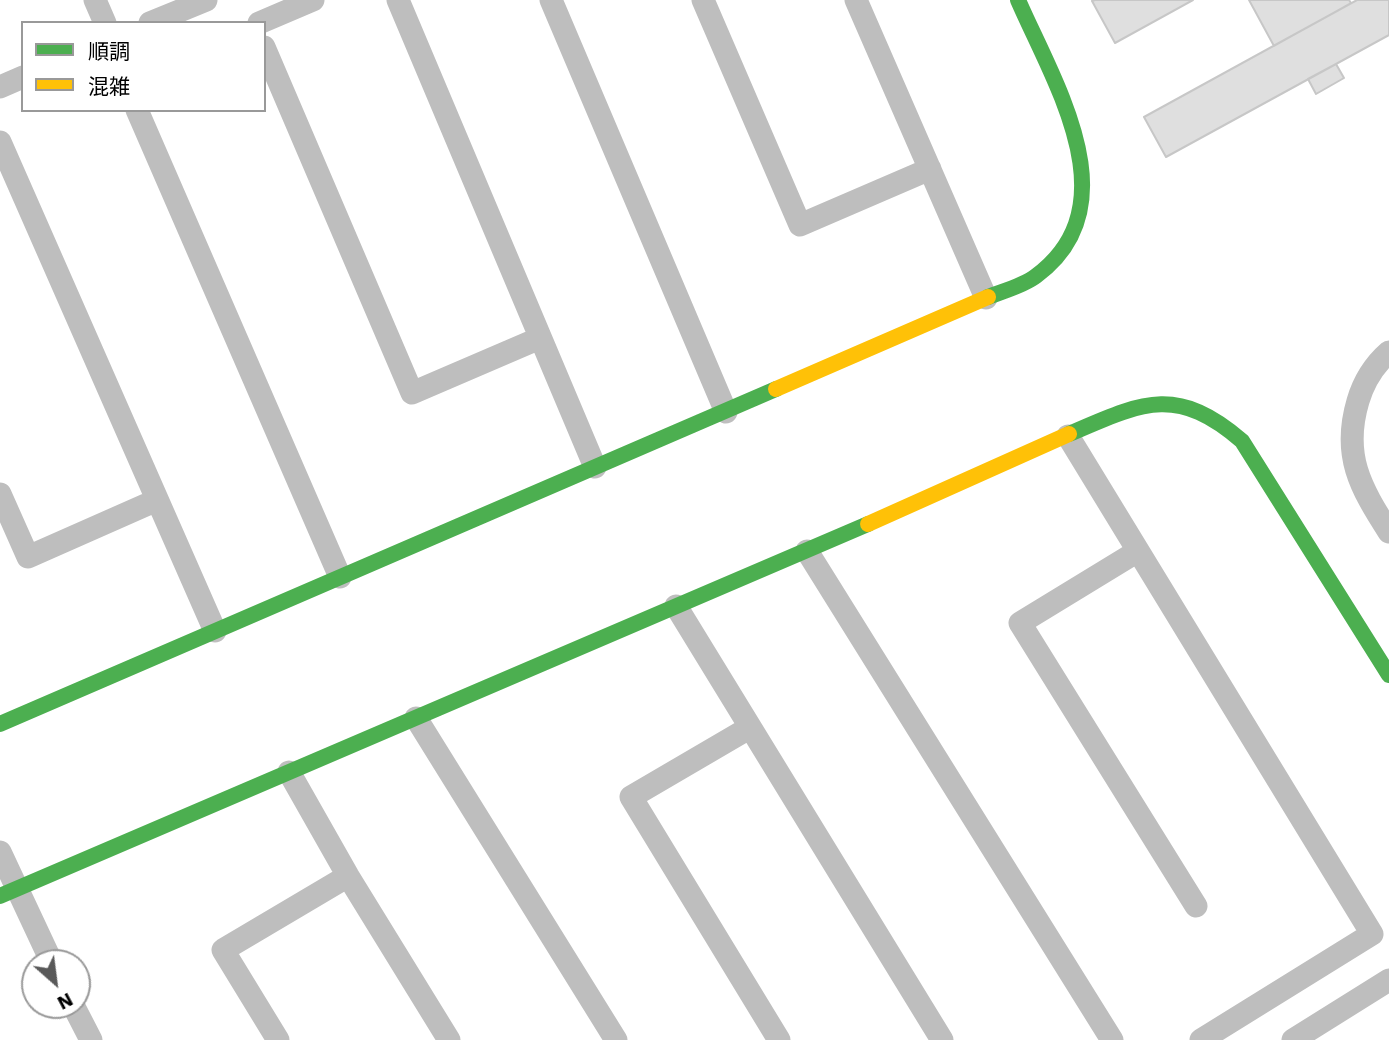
<!DOCTYPE html>
<meta charset="utf-8">
<style>
body{margin:0}
#map{position:relative;width:1389px;height:1040px;overflow:hidden;background:#fff;font-family:"Work Sans","Noto Sans JP",sans-serif}
canvas{display:block}
.legend{position:absolute;left:21px;top:21px;width:245px;height:91px;box-sizing:border-box;background:#fff;border:2px solid #999;margin:0;padding:9px 12px;list-style:none;font-size:21px;color:#000}
.legend li{display:flex;align-items:center;gap:14px;height:35px}
.legend b{width:35px;border:2px solid #999}
.north{position:absolute;left:21px;top:949px;width:70px;height:70px;box-sizing:border-box;background:#fff;border:2px solid #999;border-radius:50%;rotate:152deg;font-size:19px;font-weight:700;line-height:28px;text-align:center;color:#000}
.north::after{content:'';display:block;margin:auto;width:24px;height:32px;background:#595959;clip-path:polygon(50% 0,100% 100%,50% 72%,0 100%)}
</style>
<div id="map">
<canvas width="1389" height="1040"></canvas>
<ul class="legend">
<li><b style="height:9px;background:#4caf50"></b>順調</li>
<li><b style="height:9px;background:#ffc107"></b>混雑</li>
</ul>
<div class="north">N</div>
</div>
<script>
const ctx = document.querySelector('canvas').getContext('2d');
ctx.lineJoin = 'round';
function paint(path, color) { ctx.fillStyle = color; ctx.fill(path, 'evenodd'); }
function stroke(path, color, width, dash) { ctx.strokeStyle = color; ctx.lineWidth = width; ctx.lineCap = dash ? 'butt' : 'round'; ctx.setLineDash(dash || []); ctx.stroke(path); }
const building = new Path2D(`
 M1095 0H1193L1115 43 1092 1Z
 M1249 0H1349L1351 3 1274 46Z
 M1357 0H1389V35L1166 157 1144 117Z
 M1336 64 1344 78 1316 94 1308 79Z`);
paint(building, '#dfdfdf');
stroke(building, '#c7c7c7', 2);
stroke(new Path2D(`
 M95 0 105 23
 M398 0 595 467
 M551 0 726 412
 M703 0 800 225 930 169
 M856 0 986 298
 M150 23 206 0
 M259 23 313 0
 M264 47 412 393 540 338
 M0 87 23 77
 M137 110 340 577
 M0 142 215 631
 M1389 352C1373 366 1364 381 1358 401 1342 455 1360 487 1389 532
 M1068 436 1372 934 1201 1040
 M0 494 28 557 157 500
 M807 551 1112 1040
 M1138 551 1020 623 1196 906
 M676 606 942 1040
 M416 718 616 1040
 M749 728 631 797 779 1040
 M289 772 348 876 449 1040
 M0 852 52 963
 M73 1005 91 1040
 M278 1040 223 950 348 876
 M1293 1040 1389 980`), '#bebebe', 23);
stroke(new Path2D(`
 M988 297C1003 291 1023 286 1036 276 1132 205 1054 83 1018 0
 M1069 434C1141 403 1176 384 1242 441L1389 675
 M0 724 776 389
 M0 896 868 524`), '#4caf50', 16);
stroke(new Path2D(`
 M776 389 988 297
 M868 524 1069 434`), '#ffc107', 16);
</script>
